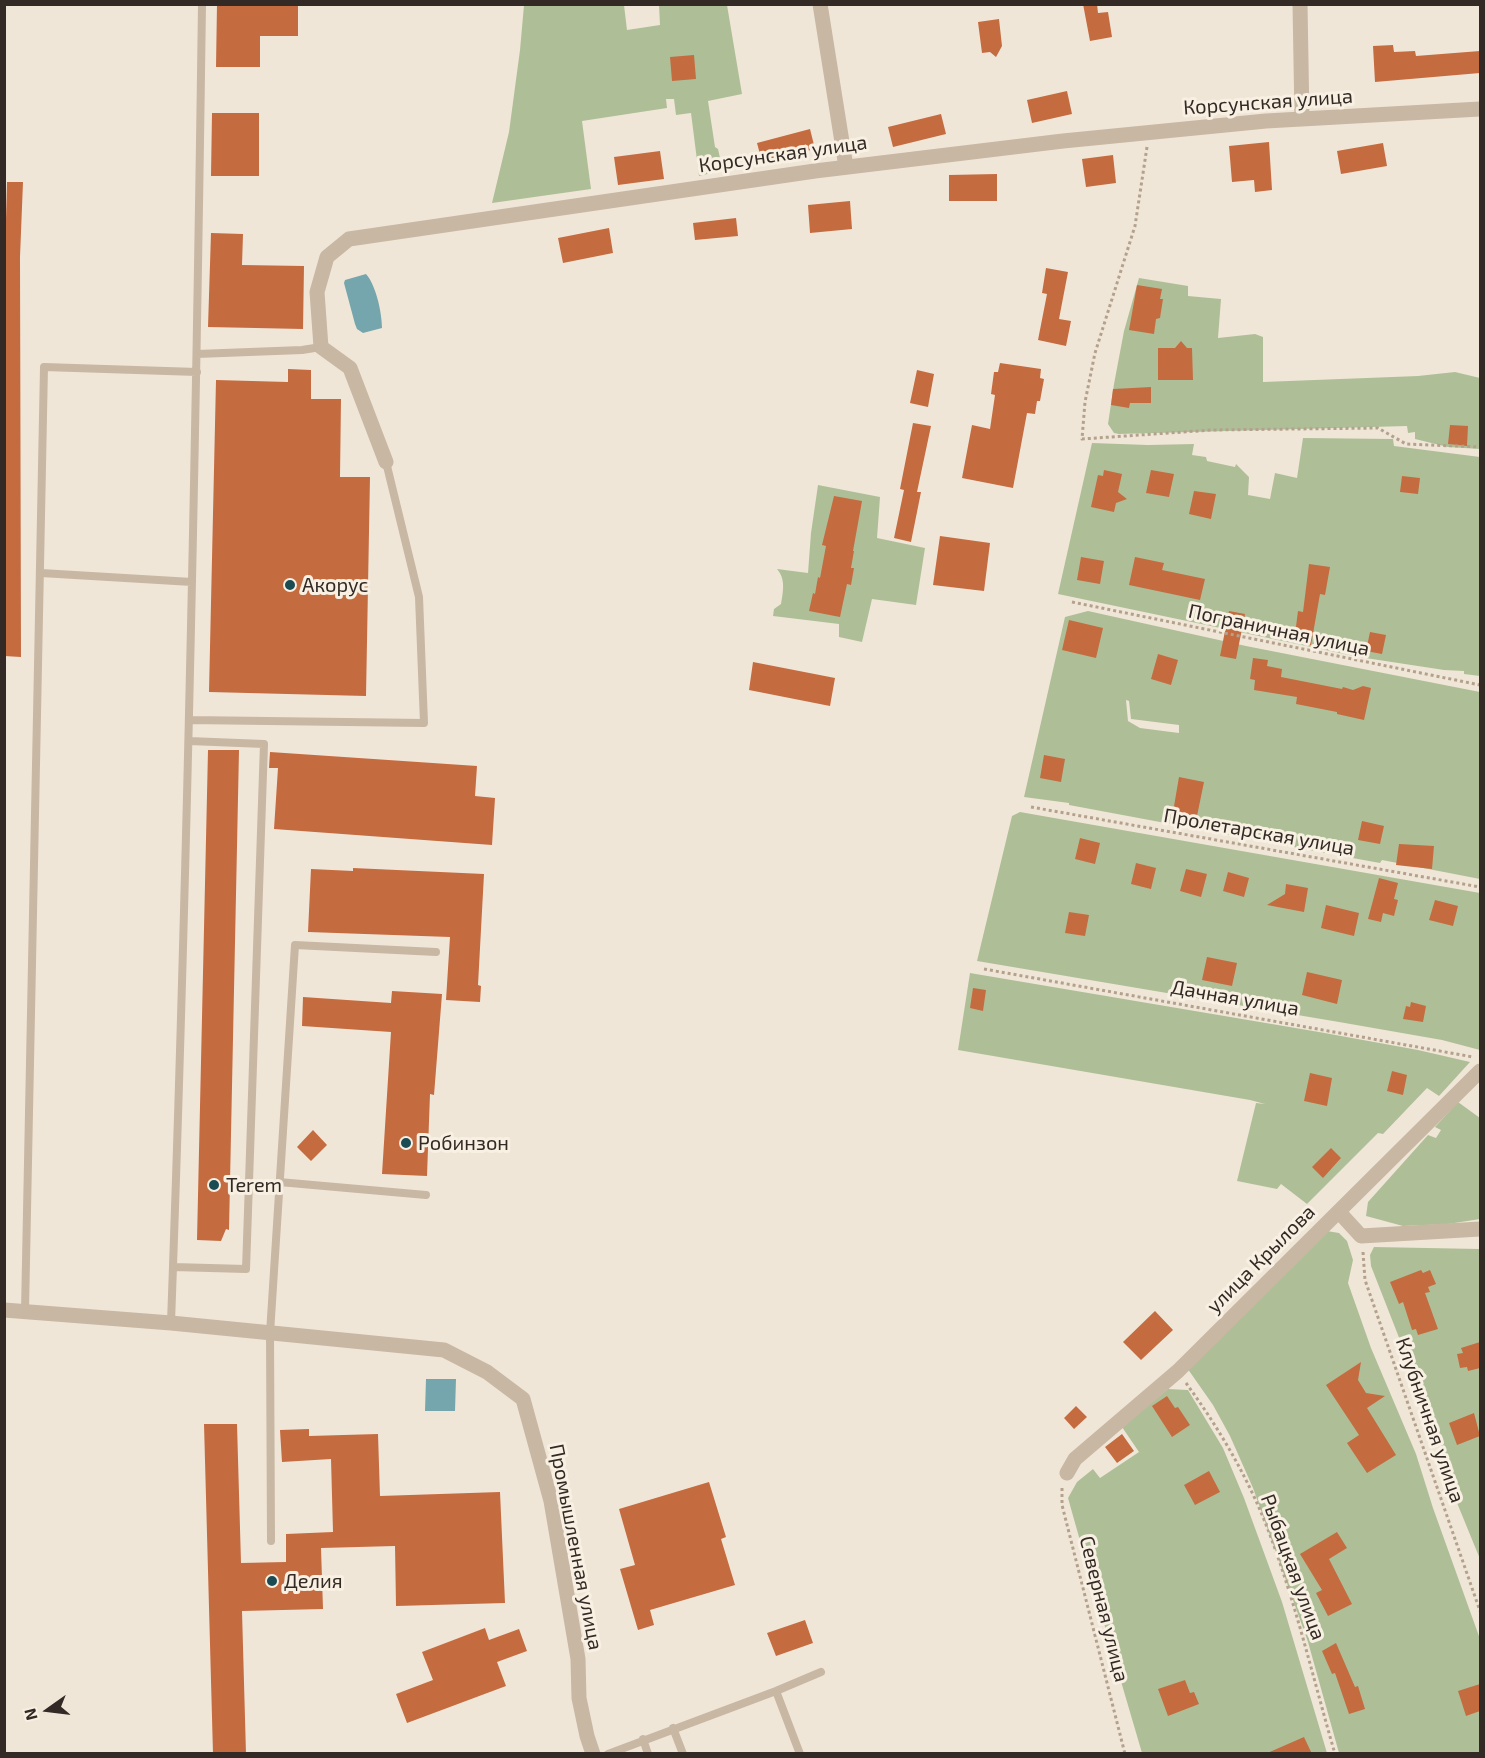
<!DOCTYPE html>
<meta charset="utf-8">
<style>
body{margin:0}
#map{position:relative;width:1485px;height:1758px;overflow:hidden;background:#f0e6d7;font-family:"Exo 2",sans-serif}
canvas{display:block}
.frame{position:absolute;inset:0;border:6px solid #332a25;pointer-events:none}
.north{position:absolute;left:18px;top:1680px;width:60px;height:60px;-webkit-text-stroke:4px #f8f0e2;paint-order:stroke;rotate:256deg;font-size:16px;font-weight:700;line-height:24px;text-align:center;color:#332a25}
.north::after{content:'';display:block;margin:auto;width:21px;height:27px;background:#332a25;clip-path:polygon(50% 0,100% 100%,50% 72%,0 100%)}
</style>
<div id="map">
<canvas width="1485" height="1758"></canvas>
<div class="frame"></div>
<div class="north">N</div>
</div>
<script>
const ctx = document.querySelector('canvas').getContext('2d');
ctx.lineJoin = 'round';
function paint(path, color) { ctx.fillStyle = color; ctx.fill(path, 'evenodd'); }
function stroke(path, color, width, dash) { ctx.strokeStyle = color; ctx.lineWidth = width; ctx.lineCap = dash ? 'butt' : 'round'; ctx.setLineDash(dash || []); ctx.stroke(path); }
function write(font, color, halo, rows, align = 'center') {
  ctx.font = font + ' "Exo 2",sans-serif'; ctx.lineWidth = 6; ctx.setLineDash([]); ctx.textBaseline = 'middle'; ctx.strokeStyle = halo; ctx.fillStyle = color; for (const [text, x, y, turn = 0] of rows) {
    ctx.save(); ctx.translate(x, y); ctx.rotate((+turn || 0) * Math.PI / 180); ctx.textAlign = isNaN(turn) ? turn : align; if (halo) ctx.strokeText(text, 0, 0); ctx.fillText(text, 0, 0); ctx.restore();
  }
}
paint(new Path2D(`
 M524 5H624L627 30 660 25 659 5H727L742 94 708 101 715 147 718 149 720 158H723L724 170 699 176 691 113 676 115 674 99H666L667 108 582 121 591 189 492 203 509 132 520 50Z
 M1139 278 1188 286V296L1221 299 1218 338 1255 334 1263 337V382L1418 376 1455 372 1480 378V449L1448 447 1415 439V432L1408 433 1407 426 1119 434 1114 433 1108 424 1114 384 1124 331Z
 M1303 438 1393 439 1394 446 1480 457V676L1464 674V671L1444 670 1359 657 1058 594 1092 443 1148 445 1194 444 1192 455 1206 457 1207 461 1235 467 1236 464 1249 477 1248 495 1270 499 1275 473 1297 478Z
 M818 485 880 497 877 538 925 548 916 605 872 599 862 642 839 637V624L773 616 774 609 781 604C783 592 786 579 777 569L808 573 811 533Z
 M1088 611 1246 646 1480 692V879L1382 860 1380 863 1347 857 1069 805V803L1024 797 1065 617ZM1126 700 1129 701 1131 719 1179 725V733L1140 728 1128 721Z
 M1020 812 1480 893V1050L1442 1040 1339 1022 977 961 1012 816Z
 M970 973 1319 1032 1418 1050 1470 1062 1439 1096 1427 1088 1383 1134 1378 1133 1307 1204 1281 1184 1277 1189 1237 1181 1256 1103 1265 1104 1250 1100 958 1050Z
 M1458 1102 1480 1118V1219L1448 1224 1403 1226 1366 1216 1368 1202 1428 1135 1436 1138 1441 1130 1435 1127Z
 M1327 1231 1339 1233 1347 1241 1353 1260 1348 1283 1371 1348 1416 1454 1433 1508 1480 1639V1753H1339L1308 1642 1253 1488 1230 1436 1213 1405 1185 1365Z
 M1374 1247 1480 1249V1559L1446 1476 1452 1473 1371 1266 1370 1255Z
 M1168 1389 1188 1390 1223 1448 1244 1498 1282 1602 1327 1753H1142L1098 1603 1105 1592 1103 1589 1095 1594 1068 1498 1077 1482 1093 1469 1100 1478 1139 1452 1122 1427Z`), '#aebf97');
paint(new Path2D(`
 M366 274C376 285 382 313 382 328L363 333 357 329 355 324 344 283 345 280Z
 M426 1379H456L455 1411H425Z`), '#76a6ad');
paint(new Path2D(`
 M217 4H298V36H260V67H216Z
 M1083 4H1097L1098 13 1108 12 1112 37 1090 41Z
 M999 19 1002 46 996 57 990 52 982 53 978 22Z
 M1393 45 1394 52 1415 51 1416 56 1480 51V73L1375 82 1373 46Z
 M694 55 696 79 672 81 670 57Z
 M1067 91 1072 114 1032 123 1027 100Z
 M212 113H259V176H211Z
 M941 114 946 134 893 147 888 127Z
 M810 129 815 149 762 162 757 143Z
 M1269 142 1272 190 1255 192 1254 180 1232 182 1229 146Z
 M1383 143 1387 166 1341 174 1337 151Z
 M660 151 664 179 618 185 614 157Z
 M1113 155 1116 183 1086 187 1082 159Z
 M997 174V201H949V175Z
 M7 182H23L20 257 21 657 4 656 5 256Z
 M850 201 852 229 810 233 808 205Z
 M736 218 738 236 695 240 693 223Z
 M609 228 613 253 563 263 558 238Z
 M211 233 243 234 242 265 304 266 303 329 208 327Z
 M1046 268 1068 272 1059 319 1071 321 1066 346 1038 340 1047 294 1042 293Z
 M1137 285 1162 289 1160 299H1163L1160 318 1156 319 1154 334 1129 330Z
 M1181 341 1187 348H1192L1193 380H1158V348H1175Z
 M1000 363 1041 369 1040 378 1044 379 1040 401H1037L1035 414 1027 413 1013 488 962 478 972 425 990 429 995 395 991 394 994 372H998Z
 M288 369 311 370V399H341L340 477H370L366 696 209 692 216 380 288 382Z
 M917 370 934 374 928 407 910 403Z
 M1151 387V403H1130L1129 408 1111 405 1113 389Z
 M913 423 931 426 917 492H921L911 542 894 538 904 490 900 489Z
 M1450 425 1468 426 1467 446 1448 444Z
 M1104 470 1122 474 1118 492 1127 499 1116 503 1114 512 1091 507 1098 475 1103 476Z
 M1151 470 1174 474 1169 497 1146 493Z
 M1402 476 1420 478 1418 494 1400 492Z
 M1194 491 1216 494 1211 519 1189 514Z
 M834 496 862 501 853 551H854L851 568H854L851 585 847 584 840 617 809 611 813 593 815 594 818 577 820 578 826 546 822 545Z
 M940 536 990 543 984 591 933 585Z
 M1081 557 1104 561 1100 584 1077 580Z
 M1135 557 1164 563 1162 570 1205 579 1200 600 1129 585Z
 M1309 564 1330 567 1325 595 1320 594 1311 645 1294 642 1298 611 1303 612Z
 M1229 611 1245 614 1236 659 1220 656Z
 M1069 620 1103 628 1096 658 1062 650Z
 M1370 632 1386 635 1382 654 1366 651Z
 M1158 654 1178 660 1171 685 1151 679Z
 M1253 658 1268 660 1267 666 1282 669 1281 677 1342 689 1343 687 1353 690 1363 686 1371 688 1364 720 1337 714V712L1296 704 1297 697 1254 690 1255 680 1250 679Z
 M753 662 835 678 830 706 749 690Z
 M208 750H239L229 1230 226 1229 221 1241 197 1240Z
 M270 752 477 766 475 796 495 798 492 845 274 829 278 768H269Z
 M1044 755 1065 759 1061 782 1040 778Z
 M1179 777 1204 782 1197 816 1173 812Z
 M1362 821 1384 826 1380 844 1358 840Z
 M1080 838 1100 843 1095 864 1075 859Z
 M1399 844 1434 846 1432 869 1396 865Z
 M1136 863 1156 868 1151 889 1131 884Z
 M353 868 484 874 478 985 481 986 480 1002 446 1000 450 937 308 932 311 869 353 871Z
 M1186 869 1207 874 1201 897 1180 891Z
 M1228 872 1249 878 1244 897 1223 891Z
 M1379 878 1398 883 1394 899 1398 900 1394 916 1383 913 1381 922 1368 919Z
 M1286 884 1308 888 1304 912 1267 905 1285 894Z
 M1435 900 1458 906 1453 926 1429 920Z
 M1326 905 1359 913 1354 936 1321 928Z
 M1069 912 1089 915 1085 936 1065 933Z
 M1207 957 1237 963 1232 986 1202 980Z
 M1307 972 1342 980 1337 1004 1302 995Z
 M973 988 986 990 983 1011 970 1008Z
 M392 991 442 994 434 1095 430 1094 427 1176 382 1174 391 1032 302 1026 303 997 391 1003Z
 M1411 1002 1426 1006 1423 1022 1403 1019 1406 1006 1410 1007Z
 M1392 1071 1407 1075 1403 1095 1387 1091Z
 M1310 1073 1332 1078 1327 1106 1304 1101Z
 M313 1130 327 1145 311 1161 297 1147Z
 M1331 1148 1341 1158 1323 1178 1312 1167Z
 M1421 1270 1423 1273 1430 1270 1436 1284 1428 1287 1430 1292 1425 1293 1438 1329 1418 1335 1416 1329 1412 1330 1403 1302 1399 1304 1390 1282Z
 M1155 1311 1173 1330 1141 1360 1123 1342Z
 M1480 1342V1368L1468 1371 1467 1367 1460 1368 1457 1354 1463 1353 1461 1348Z
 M1361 1362 1358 1380 1366 1393 1385 1396 1367 1408 1396 1455 1367 1473 1347 1443 1359 1435 1326 1385Z
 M1167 1396 1175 1408 1178 1407 1190 1425 1172 1437 1152 1406Z
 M1076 1406 1087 1417 1074 1429 1064 1418Z
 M1474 1413 1480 1436 1457 1445 1449 1423Z
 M204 1424H237L241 1563 286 1562V1534L333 1532 331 1459 282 1462 280 1430 309 1429V1436L378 1434 380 1496 500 1492 505 1603 396 1606 395 1546 321 1548 323 1609 242 1611 246 1754H213Z
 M1122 1434 1134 1451 1117 1463 1105 1447Z
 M1209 1471 1220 1492 1195 1505 1184 1485Z
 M709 1482 726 1537 721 1539 735 1585 650 1610 654 1625 638 1630 620 1569 635 1565 619 1509Z
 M1337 1532 1347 1548 1329 1559 1352 1604 1328 1616 1316 1593 1322 1590 1300 1554Z
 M805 1620 813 1643 776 1656 767 1633Z
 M485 1628 489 1640 519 1629 527 1651 497 1662 506 1686 407 1723 396 1694 433 1680 422 1652Z
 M1336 1643 1355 1687 1358 1686 1365 1709 1349 1714 1335 1673 1332 1674 1322 1651Z
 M1185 1680 1190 1693 1194 1692 1199 1704 1168 1716 1158 1689Z
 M1480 1684V1711L1466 1716 1458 1691Z
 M1304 1737 1312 1754H1265Z`), '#c56b40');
stroke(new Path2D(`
 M1147 147 1135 226 1095 353 1085 402 1082 439 1212 430 1378 428 1406 444 1480 447
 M1072 602 1480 685
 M1031 807 1480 887
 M984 969 1473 1057
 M1363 1252 1365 1280 1480 1611
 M1186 1383C1216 1424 1243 1469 1263 1517 1294 1594 1312 1675 1335 1754
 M1062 1488V1505L1125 1754`), '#b3a18d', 3, [3, 3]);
stroke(new Path2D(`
 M197 354 302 350 321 347
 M41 573 192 582
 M189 720 424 723 419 597 386 462
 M279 1182 426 1195
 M173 1267 246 1269 264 744 189 741
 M25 1311 44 367 197 372
 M171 1323C187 884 196 444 202 4
 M271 1541 270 1333 295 945 436 952
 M776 1691 800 1754
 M673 1728 683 1754
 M643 1739 648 1754
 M608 1754 776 1691 821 1672`), '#c8b7a3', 8);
stroke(new Path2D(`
 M820 4 846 167
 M1300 4 1302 119
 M386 462 350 368 321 347 317 292 327 257 349 239 815 171 1063 141 1266 121 1480 109
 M1339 1212 1361 1236 1480 1229
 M4 1310 171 1323 444 1350 487 1372 523 1399 551 1501 578 1659 579 1698 587 1736 593 1754
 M1067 1473 1075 1459 1178 1371 1480 1071`), '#c8b7a3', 15);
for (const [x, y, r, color] of [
 [290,585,6,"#1b4b53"],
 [406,1143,6,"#1b4b53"],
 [214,1185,6,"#1b4b53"],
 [272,1581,6,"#1b4b53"]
]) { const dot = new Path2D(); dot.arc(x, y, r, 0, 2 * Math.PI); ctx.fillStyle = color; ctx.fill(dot); stroke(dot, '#f8f0e2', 2); }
write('20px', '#332a25', '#f8f0e2', [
 ["Корсунская улица",1268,102,-4],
 ["Корсунская улица",783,154,-8],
 ["Пограничная улица",1279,630,12],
 ["Пролетарская улица",1259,832,10],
 ["Дачная улица",1235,998,10],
 ["улица Крылова",1261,1259,-45],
 ["Клубничная улица",1430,1420,71],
 ["Промышленная улица",576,1547,79],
 ["Рыбацкая улица",1293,1567,70],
 ["Северная улица",1104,1609,76]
]);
write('20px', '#332a25', '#f8f0e2', [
 ["Акорус",302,585],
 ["Робинзон",418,1143],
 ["Terem",226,1185],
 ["Делия",284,1581]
], 'left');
</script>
